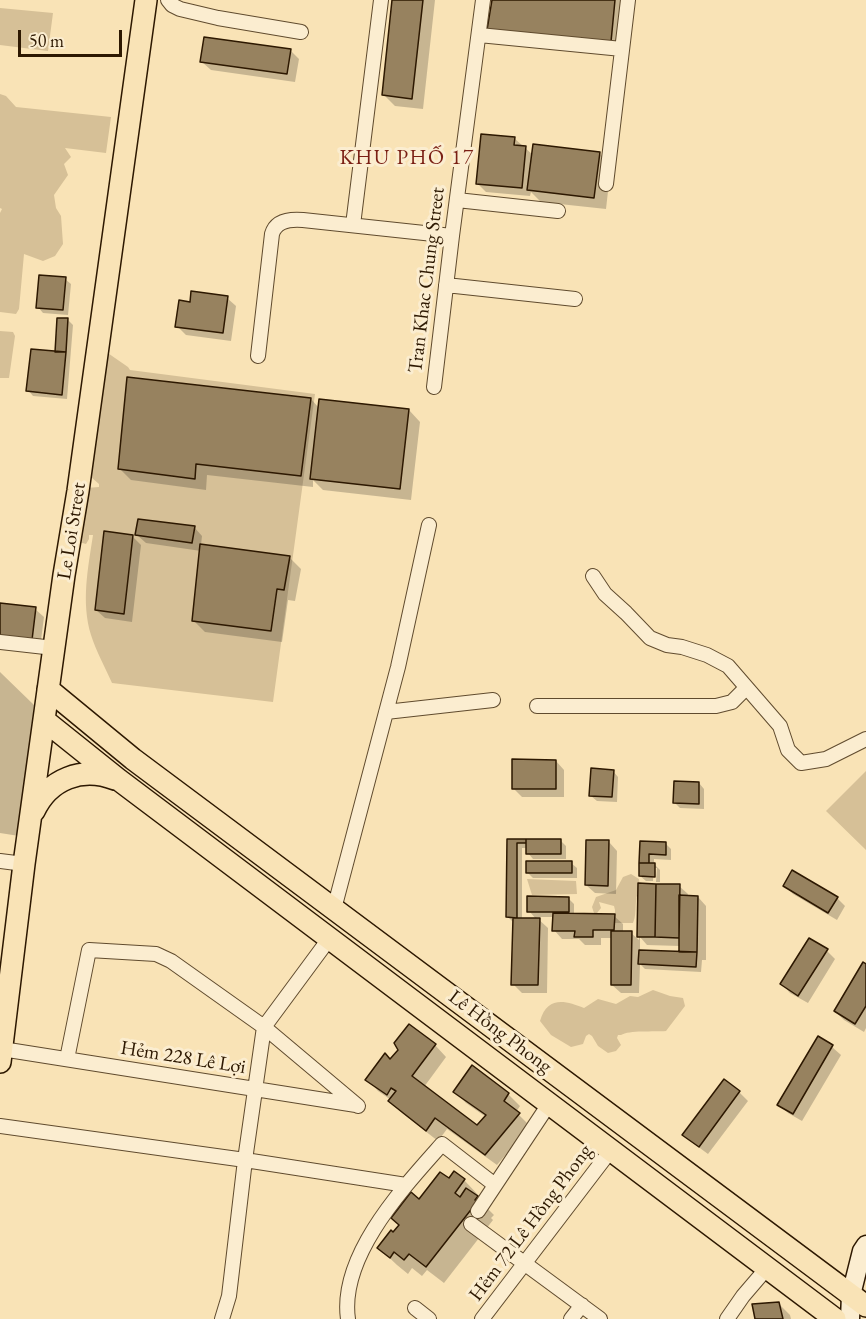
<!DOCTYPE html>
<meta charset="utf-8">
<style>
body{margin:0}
#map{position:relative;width:866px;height:1319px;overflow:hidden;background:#f9e3b6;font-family:"EB Garamond",serif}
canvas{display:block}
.scale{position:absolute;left:18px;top:30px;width:104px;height:27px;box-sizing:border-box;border:3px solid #2d1801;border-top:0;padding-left:8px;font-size:18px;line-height:21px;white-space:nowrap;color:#2d1801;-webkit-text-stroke:4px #fbedd0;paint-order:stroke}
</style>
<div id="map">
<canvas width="866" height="1319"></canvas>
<div class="scale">50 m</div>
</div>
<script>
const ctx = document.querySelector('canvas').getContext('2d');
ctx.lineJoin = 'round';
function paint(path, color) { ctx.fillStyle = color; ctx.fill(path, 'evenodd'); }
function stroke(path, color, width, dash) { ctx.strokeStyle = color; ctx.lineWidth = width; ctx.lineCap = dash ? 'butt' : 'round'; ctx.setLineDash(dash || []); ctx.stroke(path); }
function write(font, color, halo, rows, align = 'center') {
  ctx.font = font + ' "EB Garamond",serif'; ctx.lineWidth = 6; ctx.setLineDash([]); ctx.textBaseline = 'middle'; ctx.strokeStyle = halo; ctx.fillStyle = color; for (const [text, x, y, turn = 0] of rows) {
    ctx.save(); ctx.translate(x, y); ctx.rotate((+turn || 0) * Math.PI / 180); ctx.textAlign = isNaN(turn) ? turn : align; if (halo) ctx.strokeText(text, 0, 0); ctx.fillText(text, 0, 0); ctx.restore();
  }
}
paint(new Path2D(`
 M0 8 53 13 48 51 0 45Z
 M0 94 6 96 16 107 111 117 106 153 65 148 71 157 64 164 68 175 54 195 56 208 61 216 63 244 55 256 43 261 24 254 19 309 16 314 0 312V213L2 209 0 208Z
 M0 331 13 332 15 336 9 378H0Z
 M102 349 128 367 130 370 315 394 273 702 112 683C105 667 96 651 91 635 81 602 88 568 93 535H89V539L86 544 79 542 86 488 99 487V484L91 477 76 472 74 459 77 416 83 406ZM131 377 311 398 301 476 196 464 195 479 126 470 119 459ZM138 519 194 526 192 542 136 535ZM104 531 133 535 124 613 95 610ZM200 544 290 556 284 589H277L271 631 192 621Z
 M866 771V850L826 811Z
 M631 874 639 879 640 889C633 899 638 912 633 923H615V910L614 906 599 902 601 908 597 913H594L592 907 596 897 616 890 623 877Z
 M527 879 576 881 577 894 532 895Z
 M653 990 670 996 683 998 685 1006 666 1031C654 1032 629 1030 621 1035H618L617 1038 621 1045 616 1051 608 1053 598 1046 592 1036 589 1034 586 1036 583 1044 571 1047 551 1035 540 1021C547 996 565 1000 584 1008L598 999 616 1004 630 996 638 997Z`), '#d6c097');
paint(new Path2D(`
 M394 0H435L423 109 395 106 384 95Z
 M493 0H627L622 52Z
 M290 50 299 59 295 82 211 70 202 62Z
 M514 138 533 155 599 153 611 165 606 209 541 202 531 192 530 196 486 192 478 184Z
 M65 279 71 284 68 315 43 313 38 307Z
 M227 298 236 306 231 341 186 335 177 326 191 304Z
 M68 320 73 325 67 399 33 396 28 390 56 353Z
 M311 399 319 408 409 410 420 422 411 500 323 490 313 480V487L207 475 206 490 131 480 120 469Z
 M194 527 202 536 201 545 289 557 301 569 295 601 288 600 282 642 205 632 193 620 201 551 146 543 137 535Z
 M132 536 141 545 132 622 105 618 96 610Z
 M0 605 35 609 44 617 40 648Z
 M0 672 34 705 19 836 0 833Z
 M556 761 564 770V797H522L514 789Z
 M613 771 618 777 617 802 597 801 591 796Z
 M699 783 704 789V809L680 808 675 803Z
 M508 840 561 841 566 846V859H533L528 853V848H522V919L537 920 529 911 568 898 574 904V915L614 916 623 924V933H631L639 940 640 885 679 886 688 894 687 897H698L706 906V960H702L701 972 645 969 640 964 639 993H621L612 985V938H601V945H585L579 939H562L554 930V917H536L548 928 547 993H522L513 984 514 923 508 917ZM640 937 647 945 680 946V953L640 952Z
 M609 842 617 851 616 894 595 893 586 885Z
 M641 843 666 844 671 849V860L654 859V864L660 870V882H656L657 868H654L653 881H646L640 876Z
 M571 863 577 868V878H533L527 872Z
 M785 886 837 898 845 906 837 920 793 894Z
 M827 951 835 959 808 1003 790 993 782 984Z
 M866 966V1028L864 1032 844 1020 835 1011Z
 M819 1038 832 1047 841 1055 802 1121 788 1113 779 1104Z
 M435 1045 446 1057 424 1087 477 1127 486 1117 466 1103 455 1092 473 1067 508 1094 520 1106 516 1112 530 1126 497 1165 447 1129 438 1141 402 1113 390 1101 391 1100 378 1091 367 1079 391 1061Z
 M724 1081 739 1092 748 1101 708 1154 693 1143 684 1134Z
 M449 1180H464L481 1198 479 1200 494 1215 491 1218 493 1220 444 1283 427 1270 422 1276 412 1268 408 1274 397 1265 379 1248 393 1235 420 1201Z
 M778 1303 790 1315 791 1319H756Z`), '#0003');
const building = new Path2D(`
 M392 0H423L412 99 382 95Z
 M492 0H615L611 42 487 30Z
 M204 37 291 49 287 74 200 62Z
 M481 134 515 137 514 145 526 146 522 188 476 184Z
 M533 144 600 152 594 198 527 190Z
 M39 275 66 277 63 310 36 308Z
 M191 291 228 296 223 333 175 327 179 300 190 302Z
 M57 318H68L66 352H55Z
 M31 349 66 352 62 395 26 391Z
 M127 377 311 398 301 476 196 464 195 479 118 469Z
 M319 399 409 409 400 489 310 479Z
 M138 519 195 526 192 543 135 535Z
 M104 531 133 535 124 614 95 610Z
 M200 544 290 556 284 590 277 589 271 631 192 621Z
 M0 603 36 607 32 640 0 636Z
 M512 759 556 760V789H512Z
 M591 768 614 770 612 797 589 796Z
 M674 781 699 782V804L673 803Z
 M507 839H526V843H517V918L506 917Z
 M526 839H561V854H526Z
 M586 840H609L608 886 585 885Z
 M640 841 666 842V855L649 854V863H639Z
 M526 861H572V873H526Z
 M639 863H655V877L639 876Z
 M792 870 838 897 828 913 783 886Z
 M638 883 656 884 655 937H637Z
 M656 884H680L679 938 655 937Z
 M679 895 698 896 697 952H679Z
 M527 896 569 897V912H527Z
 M553 913 615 914 614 930H593V937H574L575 931H552Z
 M513 918H540L538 985H511Z
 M611 931H632L631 985H611Z
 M809 938 828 949 798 996 780 984Z
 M639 950 697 952 696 967 638 964Z
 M863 962 866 964V1006L855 1024 834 1011Z
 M409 1024 436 1044 412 1076 477 1125 486 1115 453 1092 472 1065 509 1093 504 1101 520 1113 485 1155 435 1118 426 1131 388 1101 396 1091 391 1088 387 1095 365 1080 385 1053 390 1059 398 1050 394 1043Z
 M818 1036 833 1045 793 1114 777 1105Z
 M724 1079 740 1091 699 1147 682 1135Z
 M454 1171 465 1179 455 1193 460 1197 466 1188 478 1196 475 1200 477 1202 426 1267 409 1254 404 1260 394 1252 390 1258 377 1248 391 1230 393 1232 399 1225 391 1218 411 1192 419 1199 440 1172 449 1178Z
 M779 1302 783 1319H755L752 1304Z`);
paint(building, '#97825f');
stroke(building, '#2d1801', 1.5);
const street = new Path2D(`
 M168 0 172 5 180 9 218 18 301 32
 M479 35 622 49
 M606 184 628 0
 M457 200 558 211
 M353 225 381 0
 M446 285 575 299
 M258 356 272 234C276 220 291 219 303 220L452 236
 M434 387 452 236 483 0
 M593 576 605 594 626 613 650 638 667 645 682 647 707 655 728 666 780 726 788 750 801 763 826 759 866 739
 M0 642 54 648
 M537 706H716L732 702 746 688
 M386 712 493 700
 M0 861 24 864
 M334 909 398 667 429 525
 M2 1049 356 1105
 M67 1059 89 950 156 954 171 961 264 1027 358 1106
 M0 1126 245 1160 406 1185
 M478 1211 549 1104
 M471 1224 600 1319
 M415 1308 429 1319
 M222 1319 229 1296 245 1160 264 1027 329 939
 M348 1319C339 1256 403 1188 442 1144L495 1185
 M482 1319 611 1150
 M571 1319 582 1305
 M727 1319 743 1296 767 1268`);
const secondary = new Path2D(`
 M850 1319 851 1295 862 1251 866 1245`);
const primary = new Path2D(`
 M48 689 133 759 866 1306
 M44 720 119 780 835 1319
 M34 811C49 779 82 766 115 779
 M0 1062 24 864 64 575 78 491 146 0`);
stroke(street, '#604b2e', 16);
stroke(secondary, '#2d1801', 21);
stroke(primary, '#2d1801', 24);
stroke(street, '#fbedd0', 14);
stroke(secondary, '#fbedd0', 18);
stroke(primary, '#f9e3b6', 21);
write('20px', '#2d1801', '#fbedd0', [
 ["Tran Khac Chung Street",427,280,-83],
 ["Le Loi Street",72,531,-81],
 ["Lê Hồng Phong",500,1032,37],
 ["Hẻm 228 Lê Lợi",183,1058,9],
 ["Hẻm 72 Lê Hồng Phong",531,1223,-53]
]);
ctx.letterSpacing = '1.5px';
write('21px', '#7a1f14', '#fbedd0', [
 ["KHU PHỐ 17",407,158]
]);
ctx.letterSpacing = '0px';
</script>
